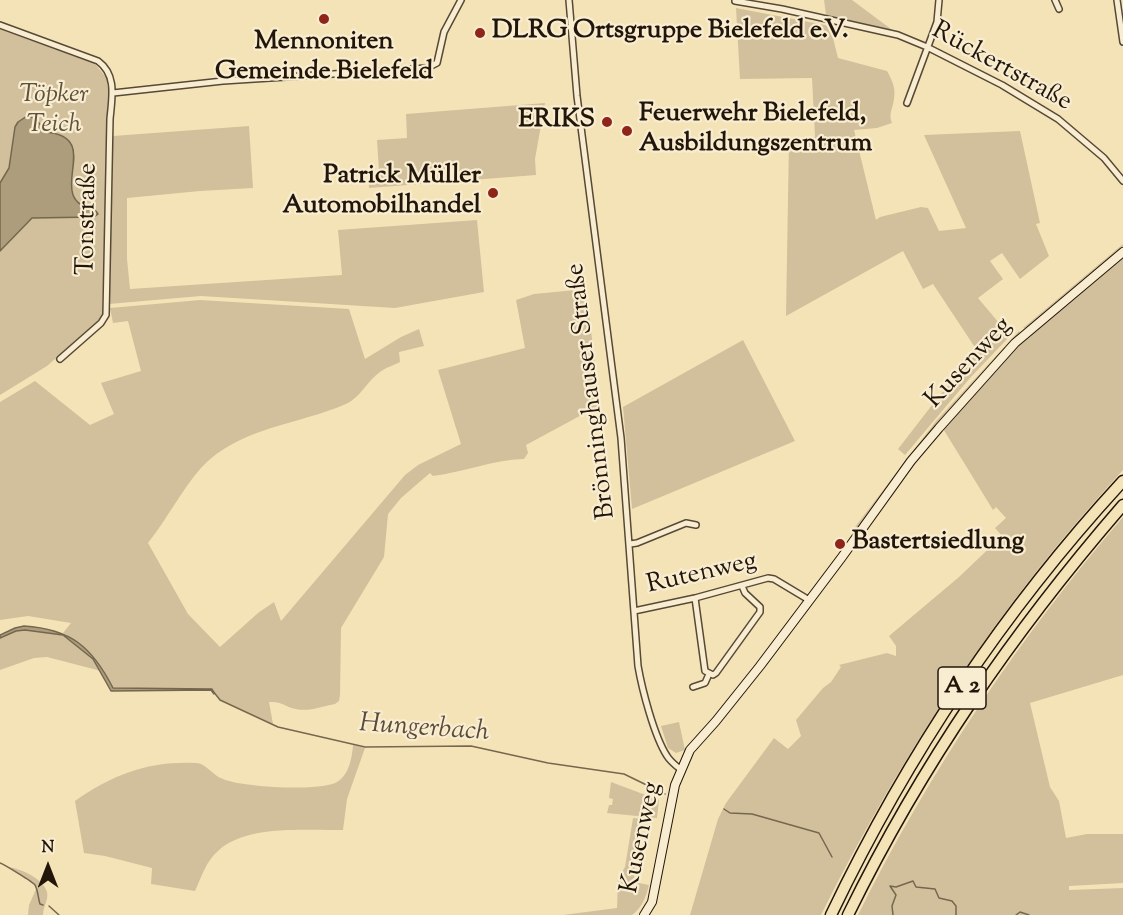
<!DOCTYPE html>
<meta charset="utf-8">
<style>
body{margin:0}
#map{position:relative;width:1123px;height:915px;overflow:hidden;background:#f5e3b8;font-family:"Sorts Mill Goudy",serif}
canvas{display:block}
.north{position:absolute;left:18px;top:837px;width:60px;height:60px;-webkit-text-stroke:4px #f8edd1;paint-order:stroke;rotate:0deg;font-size:16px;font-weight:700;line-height:24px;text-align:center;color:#22160b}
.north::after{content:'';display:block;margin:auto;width:21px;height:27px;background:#22160b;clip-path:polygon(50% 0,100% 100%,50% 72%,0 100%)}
</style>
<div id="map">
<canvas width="1123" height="915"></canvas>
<div class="north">N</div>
</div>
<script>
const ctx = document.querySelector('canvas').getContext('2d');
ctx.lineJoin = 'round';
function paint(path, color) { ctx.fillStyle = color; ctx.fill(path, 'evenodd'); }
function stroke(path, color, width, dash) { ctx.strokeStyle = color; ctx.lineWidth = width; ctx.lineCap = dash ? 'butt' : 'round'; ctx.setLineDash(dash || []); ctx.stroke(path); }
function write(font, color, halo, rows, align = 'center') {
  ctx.font = font + ' "Sorts Mill Goudy",serif'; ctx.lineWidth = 4.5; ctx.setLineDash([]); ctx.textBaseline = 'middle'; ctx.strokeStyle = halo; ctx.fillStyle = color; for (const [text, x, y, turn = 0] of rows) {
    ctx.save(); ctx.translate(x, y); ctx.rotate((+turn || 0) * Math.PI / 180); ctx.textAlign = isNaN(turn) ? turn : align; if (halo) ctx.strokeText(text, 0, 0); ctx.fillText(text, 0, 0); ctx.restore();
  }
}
paint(new Path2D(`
 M824 0H852L895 32 826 15Z
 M736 8 830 26 838 58 887 71C892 80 896 88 894 99 893 109 888 113 892 123L877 128 854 130 876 220 880 217 921 207 928 208 939 231 966 228 924 135 1020 131 1040 223 1036 224 1049 256 1020 279 1002 253 990 261 1003 279 978 298 1010 336 970 378 905 455 898 449 939 396 978 352 933 284 923 289 903 251 786 316 789 139 815 137 812 78 740 79Z
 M0 29 95 64 106 77 109 95 102 318 47 366 0 395Z
 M545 103 535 159 536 175 369 188 368 172 379 171 377 140 407 138 406 114Z
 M249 126 253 188 200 191 127 198V259L130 289 342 275 338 230 477 220 484 292 395 308 201 296 109 304 113 136Z
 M1123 244V249L1027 328H1023Z
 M1123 256V470C1000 603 902 753 821 915H690L718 819 726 803 774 738 788 749 801 736 796 720 823 688 831 682 841 667 839 665 887 653 896 656V646L889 636 959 577 1002 536 995 528 1006 518 996 507 993 510 942 427 1016 346Z
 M586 289 600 405 526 445 528 453 524 459C492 460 464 472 433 476L430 473 401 498 388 514 384 557 341 628 340 695 339 701 335 704C324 706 308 712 296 709 285 707 282 701 269 702L273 724 219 699 211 689 113 688C101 664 86 646 63 633L71 623 28 616 0 620V402L35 381 90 425 114 414 101 383 141 371 128 321 113 323 110 308 200 300 349 309 365 359 401 337 419 329 424 346 399 352 400 362C394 365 385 368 380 372 367 381 361 397 346 404 298 425 239 427 201 468 181 491 167 519 148 543L188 614 220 647 258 613 274 602 281 621 405 475 418 465 461 444 438 370 525 348 516 300 534 294Z
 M1019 331 1020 333 997 358 862 524 857 528 855 527 936 421Z
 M743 340 795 441 632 509 623 407Z
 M1123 517V675L1030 703 1050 787 1059 801 1066 838 1087 834H1123V883L1069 886V890L1123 888V915H858C929 772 1018 639 1123 517Z
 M25 630 63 635 93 659 101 671 47 657 34 658 0 670V638L16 631Z
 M679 722 685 750 676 753 668 748 661 726Z
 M353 745 365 748 347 799 343 830C306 831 247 824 218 851 206 861 201 878 195 891L151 884 152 868 105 856 84 853 75 801C114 774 148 761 196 763 206 763 213 776 223 779 241 787 320 792 337 782 349 775 352 758 353 745Z
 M611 782 659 800 657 818 607 813 609 805H612L613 799 609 798Z
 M633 818 642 819 635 861 634 882 649 885C646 897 642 908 632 915H563L617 908 618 879 625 867Z
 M8 867C21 869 43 878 47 892 49 899 43 907 43 915H28L29 905 37 887C29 878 17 875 8 867Z`), '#d1c09b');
const water = new Path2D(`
 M27 116 35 118 46 132C107 138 40 199 95 210L98 214 94 217 32 218 0 251V183L9 168 15 127 18 122Z
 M24 626C71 629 92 647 113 688L212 689 214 694 211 690 111 691 93 659 63 635 25 630 16 631 0 638V635L15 628Z`);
paint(water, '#ad9d7d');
stroke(water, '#75674f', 1.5);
stroke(new Path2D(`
 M213 691 220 700 278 727 365 747 471 746 548 763 624 774 665 794
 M724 809 730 813 752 814 819 833 832 857
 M0 863C5 865 33 882 35 885 38 890 38 898 40 904L43 905
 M890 886 896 887 913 881 916 887 935 889 939 898 952 901 956 906V915
 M890 886 896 895 892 906 893 915
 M49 906 59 915
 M1016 915 1020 912 1029 915`), '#75674f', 1.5);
const street = new Path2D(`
 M569 0 577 96 621 438 638 666C642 689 654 736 667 756 670 761 675 765 680 769
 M1055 0 1059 9
 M1117 0 1123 42
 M735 1 782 9 898 35 927 47 1002 85 1058 119 1104 158 1123 181
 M0 25 98 61C117 75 112 97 110 119L106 315 101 323 60 359
 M113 93 223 81 427 68 437 63 444 32 461 0
 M907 103 937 22 939 0
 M630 544 637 543 686 523 696 525
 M695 598 705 671 713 675 716 673 760 612V607L745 593 742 586
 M634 611 695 598 768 578 774 579 809 600
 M693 687 705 683 709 674`);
const secondary = new Path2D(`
 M644 915 652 902 675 785 690 750 716 721 760 666 842 557 911 461 939 428 1015 343 1123 252`);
const highway = new Path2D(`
 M831 915C906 758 1005 609 1123 481
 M848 915C922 764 1013 632 1123 505`);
stroke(street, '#574936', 8);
stroke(secondary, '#22160b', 10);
stroke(highway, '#22160b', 13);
stroke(street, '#f8edd1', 5);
stroke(secondary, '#f8edd1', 8);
stroke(highway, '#f5e3b8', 10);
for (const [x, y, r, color] of [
 [324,19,6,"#8f2418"],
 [480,33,6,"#8f2418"],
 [607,122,6,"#8f2418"],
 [627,131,6,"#8f2418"],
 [493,193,6,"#8f2418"],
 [840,544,6,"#8f2418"]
]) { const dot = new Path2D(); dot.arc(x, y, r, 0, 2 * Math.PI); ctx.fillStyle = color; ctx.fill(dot); stroke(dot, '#f8edd1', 2); }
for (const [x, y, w] of [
 [962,688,48]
]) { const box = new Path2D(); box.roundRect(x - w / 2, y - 21, w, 42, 4.5); ctx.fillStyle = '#f8edd1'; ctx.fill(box); stroke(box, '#22160b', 1.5); }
write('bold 24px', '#22160b', null, [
 ["A 2",962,688]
]);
write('bold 26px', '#22160b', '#f8edd1', [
 ["DLRG Ortsgruppe Bielefeld e.V.",492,33],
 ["Mennoniten",324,44,"center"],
 ["Gemeinde Bielefeld",324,74,"center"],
 ["Feuerwehr Bielefeld,",639,116],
 ["Ausbildungszentrum",639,146],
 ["ERIKS",595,122,"right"],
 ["Patrick Müller",481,178,"right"],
 ["Automobilhandel",481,208,"right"],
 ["Bastertsiedlung",852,544]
], 'left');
write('26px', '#22160b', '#f8edd1', [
 ["Rückertstraße",1001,68,29],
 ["Tonstraße",89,219,-89],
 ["Kusenweg",970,364,-47],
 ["Brönninghauser Straße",593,391,-97],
 ["Rutenweg",702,575,-13],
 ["Kusenweg",643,838,-78]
]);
write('italic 26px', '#5f523d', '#f8edd1', [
 ["Töpker",54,97],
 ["Teich",54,127]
]);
write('italic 27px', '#5a4c39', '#f8edd1', [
 ["Hungerbach",424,730,4]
]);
</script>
